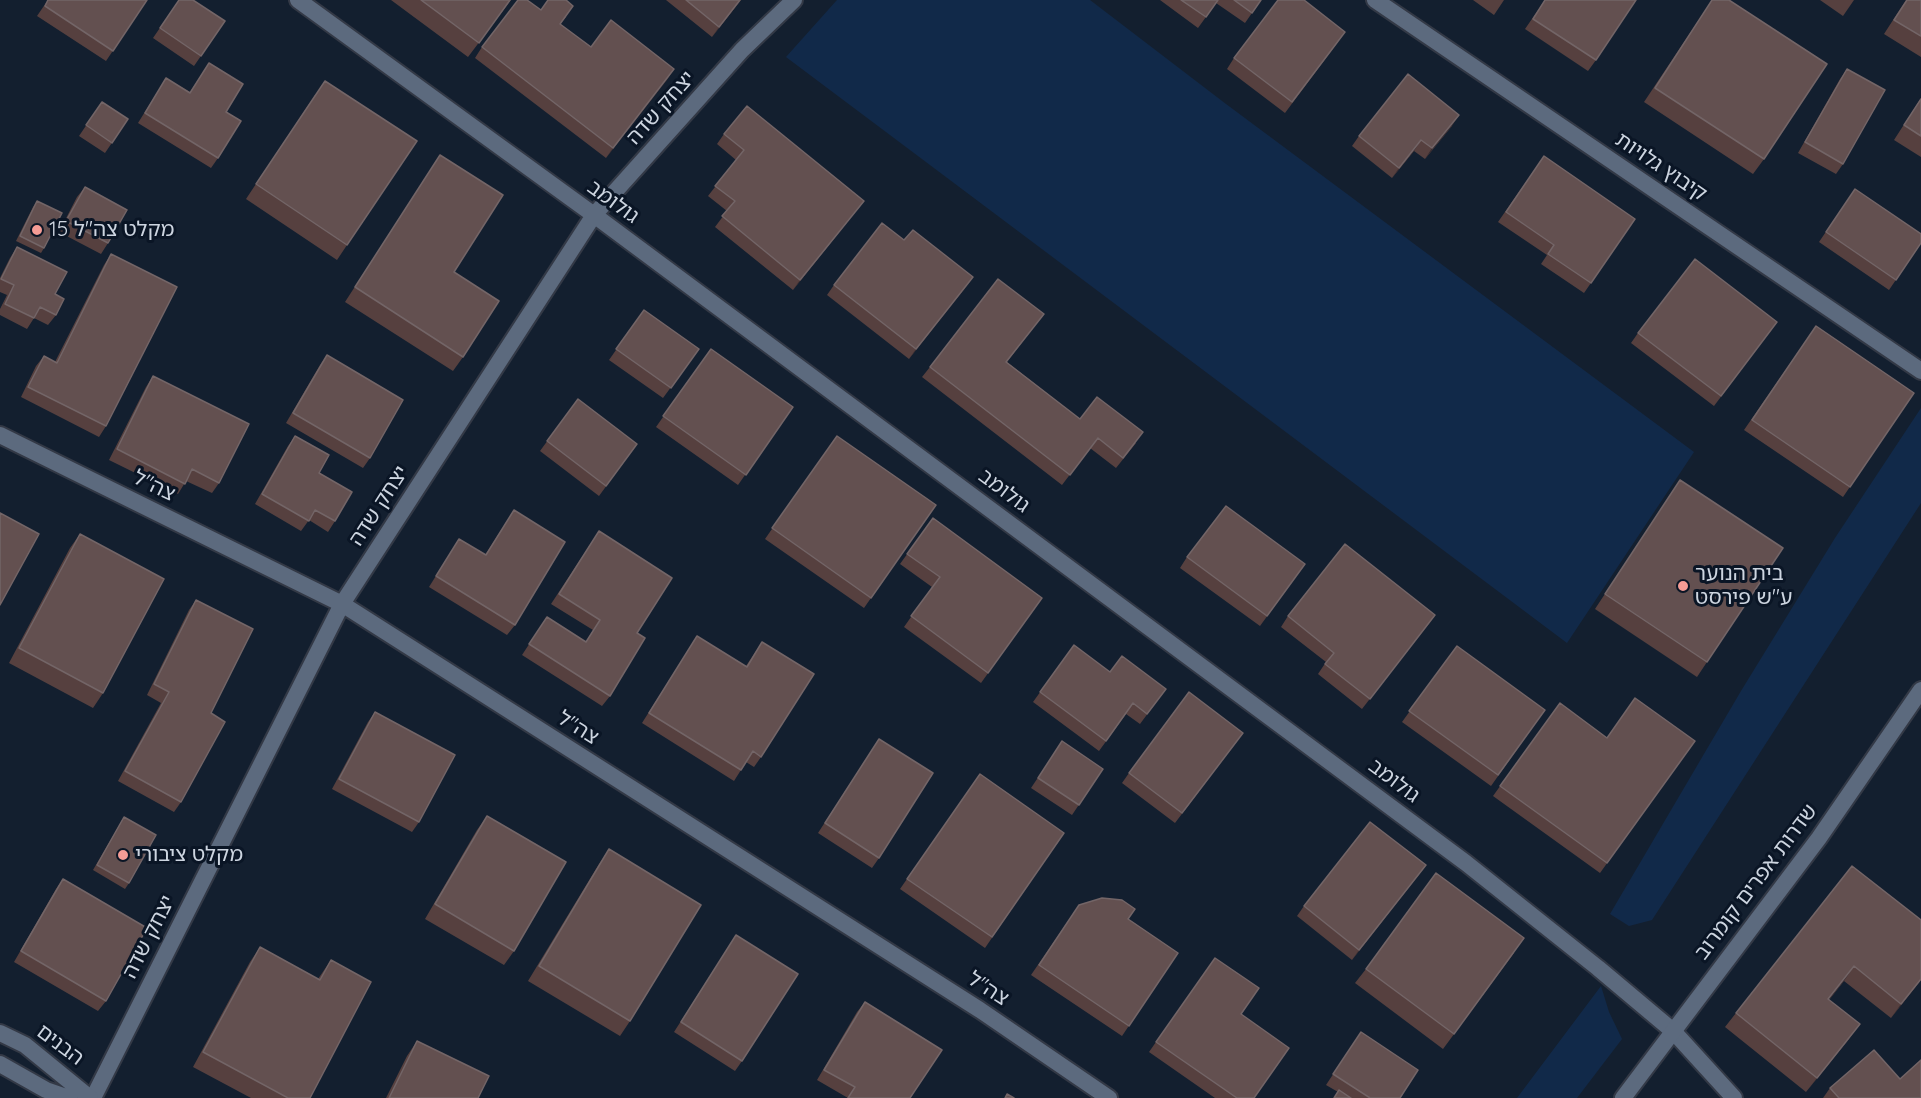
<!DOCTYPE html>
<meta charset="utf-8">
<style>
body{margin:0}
canvas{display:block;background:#131f2f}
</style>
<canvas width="1921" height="1098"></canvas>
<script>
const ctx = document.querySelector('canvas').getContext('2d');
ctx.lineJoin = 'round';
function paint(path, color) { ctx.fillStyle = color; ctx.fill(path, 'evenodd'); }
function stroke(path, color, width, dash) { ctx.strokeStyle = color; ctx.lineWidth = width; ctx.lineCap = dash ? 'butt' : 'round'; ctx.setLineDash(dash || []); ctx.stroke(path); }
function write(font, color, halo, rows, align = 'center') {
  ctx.font = font + ' Quicksand,"Noto Sans Hebrew",sans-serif'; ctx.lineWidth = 6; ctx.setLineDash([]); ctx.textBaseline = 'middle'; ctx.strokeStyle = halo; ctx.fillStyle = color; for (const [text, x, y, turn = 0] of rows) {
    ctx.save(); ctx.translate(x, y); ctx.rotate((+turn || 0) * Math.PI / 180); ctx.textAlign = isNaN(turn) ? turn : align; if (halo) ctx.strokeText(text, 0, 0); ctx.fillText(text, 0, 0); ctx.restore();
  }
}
paint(new Path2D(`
 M837 0H1090L1226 104 1694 452 1567 643 786 57Z
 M1921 408V503L1652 920 1629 926 1610 914 1741 691 1835 538Z
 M1601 986 1609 1012 1622 1039 1577 1098H1517Z`), '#112949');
const minor = new Path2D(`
 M298 0 594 215 1466 863 1598 968 1673 1031 1734 1098
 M1375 0 1921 371
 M0 435 342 604 980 1010 1109 1098
 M93 1098 342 604 594 215 742 50 794 0`);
const tertiary = new Path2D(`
 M0 1033 25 1045 90 1098
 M0 1064 46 1090 69 1098
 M1623 1098 1819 838 1921 690`);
stroke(minor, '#333946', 20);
stroke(tertiary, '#333946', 20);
stroke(minor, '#5c6a7e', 16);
stroke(tertiary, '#5c6a7e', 16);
paint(new Path2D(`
 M48 0H147L106 61 37 16Z
 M179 0 225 21 194 66 153 38Z
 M391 0H511L468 57Z
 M666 0H741L712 37Z
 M1160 0H1261L1245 23 1216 3 1198 28Z
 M1473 0H1504L1494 15Z
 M1545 0 1596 60 1588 71 1525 29Z
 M1712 0 1764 159 1753 174 1644 102Z
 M1820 0H1854L1843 16Z
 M1906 0H1921V57L1884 34Z
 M541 10 566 17 560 24 591 47 674 69 606 158 475 58 482 47Z
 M1338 42 1285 113 1227 69 1234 58Z
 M209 63 226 112 218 158 211 168 138 123 166 78 190 92Z
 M1847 69 1843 164 1836 174 1798 153 1840 79Z
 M315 95 347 245 337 260 246 199Z
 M1921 98V157L1894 140Z
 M102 102 128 119 105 153 79 136Z
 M1452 126 1425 159 1414 151 1392 178 1352 146 1359 136Z
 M724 134 864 201 856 211 793 290 715 227 727 211 708 196 736 160 717 144Z
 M440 155 463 357 453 371 345 302Z
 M1544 156 1635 219 1584 293 1541 264 1547 255 1498 222Z
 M85 187 108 243 101 254 59 232 77 197Z
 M1855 189 1921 243 1889 290 1819 242Z
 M37 201 44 248 41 253 16 241 33 207Z
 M904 240 973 277 909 359 827 295 834 285Z
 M17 247 55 294 56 315 48 325 34 318 27 329 0 315V309L7 295 0 292V278L10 258Z
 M111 254 106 426 99 437 21 397 36 366 44 356 55 362 104 265Z
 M644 310 699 349 663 398 609 360Z
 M1777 322 1714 406 1631 343 1638 333Z
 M1036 324 1007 362 1080 419 1136 443 1116 468 1090 448 1062 485 922 377 930 367Z
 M1816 326 1914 393 1843 497 1744 430Z
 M711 349 793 407 738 485 656 427Z
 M327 355 370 458 363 468 286 423 320 365Z
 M153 376 219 483 212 493 186 481 178 494 109 460 146 387Z
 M578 399 637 444 599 496 540 451Z
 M295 436 319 473 335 521 328 532 309 520 301 531 255 504 288 446Z
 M837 436 936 505 864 608 765 539Z
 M1680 480 1707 662 1697 677 1595 609Z
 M514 510 515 625 507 635 429 587 459 539 485 555Z
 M933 518 1042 598 981 683 904 627 932 587 900 564Z
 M599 531 637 633 610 696 602 706 522 655 547 617 586 642 593 630 551 604Z
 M80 534 103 693 93 708 9 663 70 548Z
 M1187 557 1305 564 1260 626 1180 568Z
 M196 600 181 802 174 812 118 781 161 703 147 695 189 610Z
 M1435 615 1362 709 1318 674 1326 662 1281 627 1288 616Z
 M697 636 746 666 762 642 761 757 754 767 746 762 734 781 642 723Z
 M1074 645 1110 672 1166 689 1140 724 1126 714 1099 751 1033 702Z
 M1457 646 1545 710 1491 786 1402 722Z
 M1560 703 1607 738 1695 741 1600 873 1493 796Z
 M375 712 419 822 412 832 332 789 368 722Z
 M1243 733 1175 823 1122 783 1129 773Z
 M879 739V858L872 868 818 833Z
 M1055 752 1103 769 1072 815 1031 788Z
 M980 774 1064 833 985 948 900 889Z
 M487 816 514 951 504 965 425 919 477 830Z
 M124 817 129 883 125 889 93 870Z
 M609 849 630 1021 620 1036 528 981 599 864Z
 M1426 865 1352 960 1297 916 1304 906Z
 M63 879 106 1001 98 1011 14 962 56 889Z
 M1079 905 1128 919 1178 953 1122 1036 1031 975Z
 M1921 920V980L1891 1018 1844 981 1829 1000 1849 1039 1806 1092 1725 1027 1736 1013Z
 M736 935 742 1061 735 1071 674 1032Z
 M260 947 318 979 331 960 310 1098H251L193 1067 250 962Z
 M1514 953 1443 1049 1355 983 1366 969Z
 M1215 958 1241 1014 1254 1098H1215L1149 1052Z
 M865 1002 942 1050 848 1098 817 1080 857 1012Z
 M1361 1032 1400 1098H1334L1338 1092 1326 1085Z
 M417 1041 478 1098H386L407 1056Z
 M1900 1079 1921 1098H1823L1830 1088Z`), '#56403f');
paint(new Path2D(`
 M740 0H741L712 37 719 27Z
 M674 69 667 80 606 158 613 148Z
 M1459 115 1452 126 1425 159 1432 148Z
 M1421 140 1414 151 1392 178 1399 168Z
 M864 201 856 211 793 290 800 280Z
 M973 277 966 287 909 359 916 349Z
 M1435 615 1428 625 1362 709 1370 699Z
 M1426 865 1418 876 1352 960 1359 950Z
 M1854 966 1844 981 1818 1014 1828 999Z
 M1921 979V980L1891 1018 1901 1004Z
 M1860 1024 1849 1039 1806 1092 1817 1078Z`), '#362c31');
const building = new Path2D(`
 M48 0H147L113 51 45 6Z
 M179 0H193L225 21 201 56 160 28Z
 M421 0H510L479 43Z
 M518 0H527L541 10 548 0H566L573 6 560 24 591 47 611 20 674 69 613 148 482 47Z
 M686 0H740L719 27Z
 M1181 0H1218L1206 17Z
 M1234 0H1261L1252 13Z
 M1278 0H1304L1345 32 1292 102 1234 58Z
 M1545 0H1636L1596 60 1533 19Z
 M1712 0H1729L1827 64 1764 159 1655 88Z
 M1907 0H1921V36L1894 20Z
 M209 63 243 84 226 112 241 121 218 158 145 113 166 78 190 93Z
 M1847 69 1885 90 1843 164 1805 142Z
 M1408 74 1459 115 1432 148 1421 140 1399 168 1359 136Z
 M325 81 417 141 347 245 256 184Z
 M1921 99V136L1904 125Z
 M102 102 128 119 112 143 86 125Z
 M747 106 864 201 800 280 722 216 735 201 715 186 744 150 724 134Z
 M440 155 503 195 454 272 499 301 463 357 355 287Z
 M1544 156 1635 219 1591 283 1548 254 1554 245 1506 212Z
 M85 187 127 210 108 243 66 221Z
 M1855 189 1921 234V243L1896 280 1826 232Z
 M37 201 62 213 44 248 20 236Z
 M882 223 904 240 913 230 973 277 916 349 834 285Z
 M17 247 67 272 55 294 64 299 56 315 40 307 34 318 5 304 14 285 1 279Z
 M111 254 177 287 106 426 28 387 44 356 57 363Z
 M1695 259 1777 322 1721 396 1638 333Z
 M998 279 1044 314 1006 362 1080 419 1097 397 1143 432 1123 458 1098 438 1070 475 930 367Z
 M644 310 699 349 671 388 616 349Z
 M1816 326 1914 393 1850 487 1752 420Z
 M711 349 793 407 746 475 663 416Z
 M327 355 403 400 370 458 293 413Z
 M153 376 249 424 219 483 192 469 185 484 117 449Z
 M578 399 637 444 606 486 547 441Z
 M295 436 329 455 319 473 352 492 335 521 315 510 309 521 262 494Z
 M837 436 936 505 871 598 772 528Z
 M1680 480 1783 548 1707 662 1605 594Z
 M1226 506 1305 564 1267 616 1187 557Z
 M514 510 565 542 515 625 436 576 459 539 486 555Z
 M0 513 39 534 0 605Z
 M933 518 1042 598 988 673 911 616 940 577 907 554Z
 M599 531 672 578 637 633 645 638 610 696 529 644 547 617 586 642 600 620 559 594Z
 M80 534 164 579 103 693 19 648Z
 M1345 544 1435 615 1370 699 1325 664 1334 653 1288 616Z
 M196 600 253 629 211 713 225 722 181 802 125 771 169 692 154 684Z
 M697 636 747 667 762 642 814 674 761 757 753 751 741 770 649 713Z
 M1074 645 1110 672 1122 656 1166 689 1147 714 1133 703 1106 741 1040 692Z
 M1457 646 1545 710 1498 775 1409 711Z
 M1189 692 1243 733 1182 813 1129 773Z
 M1635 698 1695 741 1607 863 1500 786 1560 703 1607 738Z
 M375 712 455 755 419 822 339 779Z
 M879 739 933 773 879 858 825 823Z
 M1062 741 1103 769 1079 805 1038 778Z
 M980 774 1064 833 992 937 907 879Z
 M487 816 566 862 514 951 435 904Z
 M124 817 156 835 129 883 97 865Z
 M1370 822 1426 865 1359 950 1304 906Z
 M609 849 701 905 630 1021 539 966Z
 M1852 866 1921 920V979L1901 1004 1854 966 1828 999 1860 1024 1817 1078 1736 1013Z
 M1436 873 1524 938 1454 1034 1366 969Z
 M63 879 147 928 106 1001 21 951Z
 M1102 898 1122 900 1135 909 1128 919 1178 953 1129 1026 1039 965 1079 905Z
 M736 935 798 974 742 1061 681 1022Z
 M260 947 320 980 331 960 371 982 310 1098H288L203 1052Z
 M1215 958 1259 988 1241 1014 1289 1048 1254 1098H1237L1156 1042Z
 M865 1002 942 1050 910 1098H848L855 1087 824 1070Z
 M1361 1032 1418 1070 1400 1098H1370L1333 1074Z
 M417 1041 489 1076 478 1098H389Z
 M1874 1050 1900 1079 1921 1060V1098H1839L1830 1088Z
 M1339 1090 1351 1098H1334Z
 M1007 1094 1014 1098H1005Z`);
paint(building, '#635050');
stroke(building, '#736567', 1.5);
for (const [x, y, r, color] of [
 [37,230,6,"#f59c95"],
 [1683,586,6,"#f59c95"],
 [123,855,6,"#f59c95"]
]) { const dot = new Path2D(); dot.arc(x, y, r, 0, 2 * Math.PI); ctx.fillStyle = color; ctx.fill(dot); stroke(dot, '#0a1525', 2); }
write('21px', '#cdd5e0', '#0a1525', [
 ["יצחק שדה",661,108,-48],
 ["קיבוץ גלויות",1661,167,34],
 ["גולומב",613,202,36],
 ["צה\"ל",154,486,26],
 ["גולומב",1004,491,37],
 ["יצחק שדה",379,506,-57],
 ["צה\"ל",578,728,32],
 ["גולומב",1394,781,37],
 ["שדרות אפרים קומרוב",1756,882,-53],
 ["יצחק שדה",149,937,-63],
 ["צה\"ל",988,989,33],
 ["הבנים",60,1045,37]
]);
write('21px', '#cdd5e0', '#0a1525', [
 ["מקלט צה\"ל 15",49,230],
 ["בית הנוער",1695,574],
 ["ע\"ש פירסט",1695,598],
 ["מקלט ציבורי",135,855]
], 'left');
</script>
